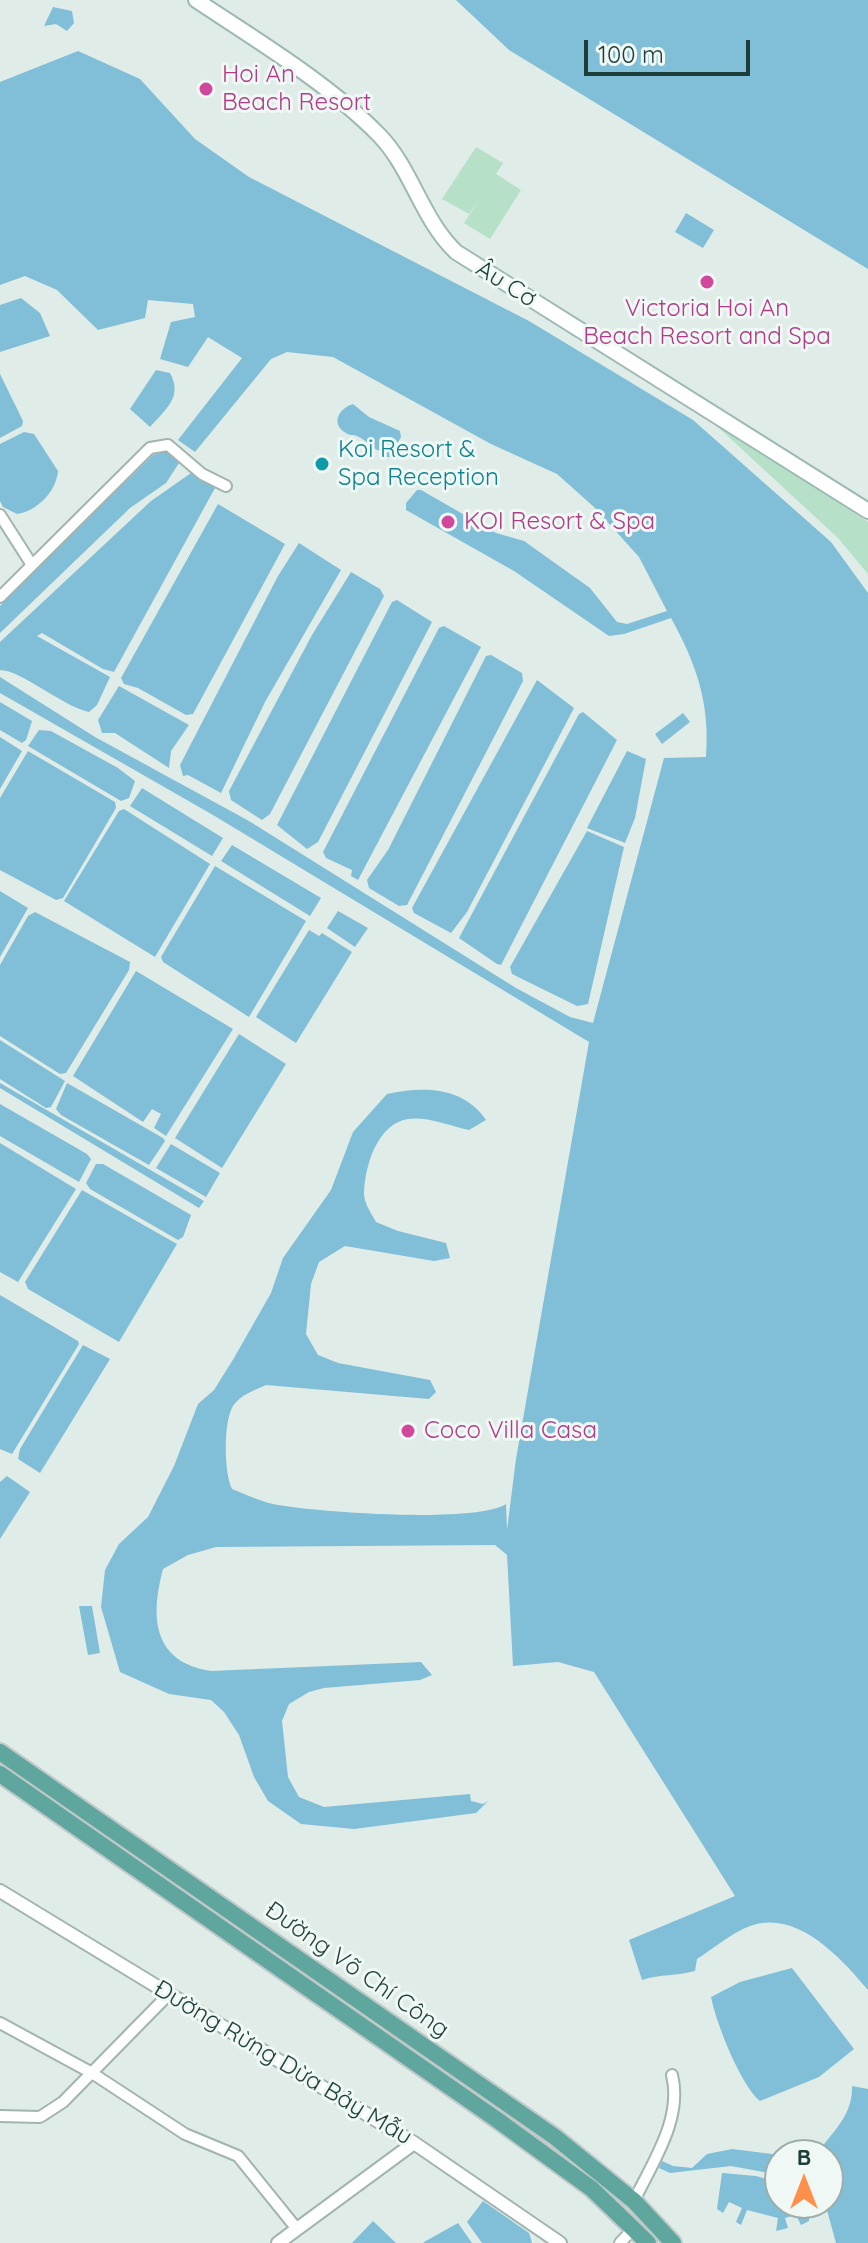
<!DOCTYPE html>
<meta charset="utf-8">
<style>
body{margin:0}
#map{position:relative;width:868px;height:2243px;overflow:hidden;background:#dfece8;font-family:Quicksand,sans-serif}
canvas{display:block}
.north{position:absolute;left:764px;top:2139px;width:80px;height:80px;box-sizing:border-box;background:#f0f8f5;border:2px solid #9caeaa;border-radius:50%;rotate:0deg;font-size:22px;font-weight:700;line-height:32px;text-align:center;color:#1e3e3a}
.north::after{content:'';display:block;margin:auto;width:28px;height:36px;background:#ff904b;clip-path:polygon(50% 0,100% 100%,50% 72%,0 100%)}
.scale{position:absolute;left:584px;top:40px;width:166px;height:36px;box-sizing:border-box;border:4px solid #1e3e3a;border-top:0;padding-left:10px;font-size:24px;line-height:28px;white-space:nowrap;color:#1e3e3a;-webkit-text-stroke:6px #f0f8f5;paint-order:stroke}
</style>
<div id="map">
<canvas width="868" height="2243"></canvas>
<div class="north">B</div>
<div class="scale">100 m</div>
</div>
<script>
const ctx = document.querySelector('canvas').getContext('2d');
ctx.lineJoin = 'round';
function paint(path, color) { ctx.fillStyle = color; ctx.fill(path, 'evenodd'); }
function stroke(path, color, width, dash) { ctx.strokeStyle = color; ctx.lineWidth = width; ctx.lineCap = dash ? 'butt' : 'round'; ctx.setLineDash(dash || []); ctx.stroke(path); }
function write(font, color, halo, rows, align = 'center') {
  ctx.font = font + ' Quicksand,sans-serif'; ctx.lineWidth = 6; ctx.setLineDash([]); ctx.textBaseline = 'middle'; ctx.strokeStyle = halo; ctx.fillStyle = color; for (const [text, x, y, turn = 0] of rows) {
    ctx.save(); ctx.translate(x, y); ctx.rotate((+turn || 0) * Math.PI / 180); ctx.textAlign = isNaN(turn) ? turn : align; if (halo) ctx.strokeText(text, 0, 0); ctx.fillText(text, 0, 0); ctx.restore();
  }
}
paint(new Path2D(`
 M476 147 503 163 496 174 521 190 490 239 464 223 480 199 469 214 442 199Z
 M706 416 868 522V574L838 538Z`), '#b6e0c7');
paint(new Path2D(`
 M456 0H868V269L509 50Z
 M53 7 72 11 74 23 67 31 56 24 44 26Z
 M78 51 140 79 195 139 249 177 529 321 693 420 831 542 868 593V1990C841 1958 797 1909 750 1926 731 1933 713 1949 697 1959L695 1971C676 1976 661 1974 642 1980L629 1940 735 1896 594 1672 558 1662 513 1666 507 1555 495 1545 216 1547 188 1555 163 1569C150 1618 153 1662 211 1671L421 1662 432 1675 420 1680 324 1688 309 1692 289 1704 282 1721 288 1777 299 1797 324 1807 470 1794 471 1801 483 1804 488 1801 476 1813 354 1829 301 1824 268 1801 254 1777 239 1735 224 1712 211 1700 169 1694 120 1672 101 1607 105 1570 119 1544 148 1517 174 1466 198 1404 214 1390 234 1358 271 1293 283 1258 331 1190 353 1132 387 1094C423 1086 464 1087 486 1120L469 1130C450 1126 427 1116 408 1119 377 1124 365 1166 364 1193 364 1203 371 1213 376 1222L398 1231 446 1243 450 1258 434 1261 345 1246 319 1262 311 1284 306 1334 318 1355 338 1363 430 1380 436 1392 429 1399 266 1385C255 1390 240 1395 233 1406 223 1422 224 1473 232 1489 245 1494 259 1501 273 1504 311 1512 477 1524 506 1504L507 1530 516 1459 589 1042 213 815 0 693V677L95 737 249 821 516 988 570 1017 593 1023 664 758 706 757C710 704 697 665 671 618L624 634 609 636 514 571 406 510V503L417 490H421L496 533 524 541 590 588 617 622 627 624 667 611 639 557 594 507 557 474 491 444 333 357 287 352 271 359 195 452 178 440 242 358 208 337 188 367 160 359 171 322 195 317 193 304 148 300 145 318 98 330 57 290 25 276 0 285V82Z
 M686 213 714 230 703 248 675 232Z
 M21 298 40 313 50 336 0 352V305Z
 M156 370 170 373C183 397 166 409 150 427L130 409Z
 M0 374 23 421 22 426 0 438Z
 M353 404 369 417 400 431 401 437 390 457H383L381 451C369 448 368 441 359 437 351 433 353 437 346 433 330 424 339 408 353 404Z
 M24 432 34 434 58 471C56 492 37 511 17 514L3 507 0 501V444Z
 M168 451 179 463 166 483 130 508 0 633V606L8 597 153 455Z
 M191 473 215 488 114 672 103 669 42 633 37 636 110 677 97 705 89 712C62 706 21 670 0 670V642L151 501Z
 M218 504 285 544 193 714 186 715 138 688 124 684 121 678Z
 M299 543 341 570 265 702 221 793 188 775 183 776 180 765 278 576Z
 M351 572 380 589 384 596 270 814 262 820 231 800 229 791 312 635Z
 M397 600 432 622 318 842 307 849 277 825 392 602Z
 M444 626 481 647 358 880 351 876 352 870 326 858 323 852 439 628Z
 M491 655 522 673 523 681 407 905 399 906 369 888 367 880 388 850 486 656Z
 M537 680 574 708 467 912 451 933 414 913 412 908Z
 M119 686 189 725 171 751 169 768 115 733H102L98 720Z
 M0 702 32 721 26 740 22 743 0 730Z
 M583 712 617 740 501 965 497 964 459 938 579 714Z
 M683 713 690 722 662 744 655 734Z
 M39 730 51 731 118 768 135 781 129 798 121 801 28 746Z
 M0 737 22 751 0 789Z
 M28 751 115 802 116 808 63 898 56 900 0 870V798Z
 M627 751 646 759 635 818 625 843 587 828Z
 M142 788 223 838 212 856 130 806Z
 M124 809 210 864 155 957 64 901 119 811Z
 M587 831 624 847 588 1004 577 1006 512 974 510 967Z
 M232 845 321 898 310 916 221 861Z
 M215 866 306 921 249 1017 163 962 161 957Z
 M0 891 28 908 0 957Z
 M338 911 368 928 355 947 327 928Z
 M35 912 130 962 129 970 66 1073 60 1074 0 1036V965L28 916Z
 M309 930 319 936 322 933 352 952 296 1043 256 1017Z
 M136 971 233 1029 166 1136 154 1128 161 1114 152 1109 143 1122 73 1076Z
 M239 1034 286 1064 222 1168 175 1138Z
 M0 1040 65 1081 51 1107 46 1108 0 1079Z
 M0 1083 204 1201 199 1208 0 1088Z
 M67 1083 163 1138 165 1141 149 1165 61 1115 56 1109Z
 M0 1104 87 1154 91 1159 79 1182 0 1136Z
 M0 1143 76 1189 18 1282 0 1272Z
 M171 1144 220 1173 206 1197 156 1168Z
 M96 1164H103L191 1215 183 1237 178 1240 90 1189 86 1183Z
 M82 1190 177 1244 119 1342 28 1289 25 1282Z
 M0 1295 78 1341 79 1344 12 1454 0 1449Z
 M83 1345 110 1359 40 1473 18 1459 20 1449Z
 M7 1476 30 1492 0 1539V1482Z
 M79 1606H92L100 1653 88 1655Z
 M792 1968 854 2049 819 2077 760 2101C741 2086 716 2023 711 1997L740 1982Z
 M852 2086 868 2089V2243H836L825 2203 828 2155H789L821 2148C837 2128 853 2112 852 2086Z
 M732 2149 780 2155V2175L731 2166 670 2173 659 2168 662 2161 673 2166 692 2168 707 2154Z
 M722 2173 756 2176 780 2183V2203H810L809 2221 801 2225 796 2215 785 2218 788 2228 776 2231 778 2218 747 2210 741 2225 736 2222 742 2208 729 2202 723 2213 717 2209Z
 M483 2201 529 2233 532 2243H482L467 2222Z
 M373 2221 396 2243H352Z
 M458 2223 472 2243H423L424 2242Z`), '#81bed7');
const minor = new Path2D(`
 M0 515 32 565
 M0 597 150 448 168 445 202 474 226 486
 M0 2023 92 2073 185 2134 238 2156 297 2229
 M0 2116 40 2117 63 2102 169 1994
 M634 2201C652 2163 683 2119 672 2075
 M620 2243 634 2228`);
const tertiary = new Path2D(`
 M0 1891 414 2143 560 2243
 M278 2243 414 2143`);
const secondary = new Path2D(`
 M196 0C256 40 328 83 379 135 412 169 422 220 456 252L868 511`);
const primary = new Path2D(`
 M0 1752 555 2137 634 2201 673 2243
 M0 1774 496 2119 592 2189 648 2243`);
stroke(minor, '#a1b4b0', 14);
stroke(tertiary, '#a1b4b0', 16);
stroke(secondary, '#9db9b3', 18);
stroke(primary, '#c0c9c8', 20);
stroke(minor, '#fff', 10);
stroke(tertiary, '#fff', 12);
stroke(secondary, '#fff', 14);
stroke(primary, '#5fa79e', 16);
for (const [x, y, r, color] of [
 [206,89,8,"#d1479c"],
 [707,282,8,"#d1479c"],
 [322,464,8,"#0f9aa8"],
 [448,522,8,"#d1479c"],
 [408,1431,8,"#d1479c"]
]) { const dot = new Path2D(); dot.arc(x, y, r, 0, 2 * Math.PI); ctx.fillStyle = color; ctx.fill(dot); stroke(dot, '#f0f8f5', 3); }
write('24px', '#b23c85', '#f0f8f5', [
 ["Hoi An",222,75],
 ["Beach Resort",222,103],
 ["Victoria Hoi An",707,309,"center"],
 ["Beach Resort and Spa",707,337,"center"],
 ["KOI Resort & Spa",464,522],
 ["Coco Villa Casa",424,1431]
], 'left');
write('24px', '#1e3e3a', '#f0f8f5', [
 ["Âu Cơ",506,284,32],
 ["Đường Võ Chí Công",357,1970,35],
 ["Đường Rừng Dừa Bảy Mẫu",283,2063,31]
]);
write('24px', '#0d838f', '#f0f8f5', [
 ["Koi Resort &",338,450],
 ["Spa Reception",338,478]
], 'left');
</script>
